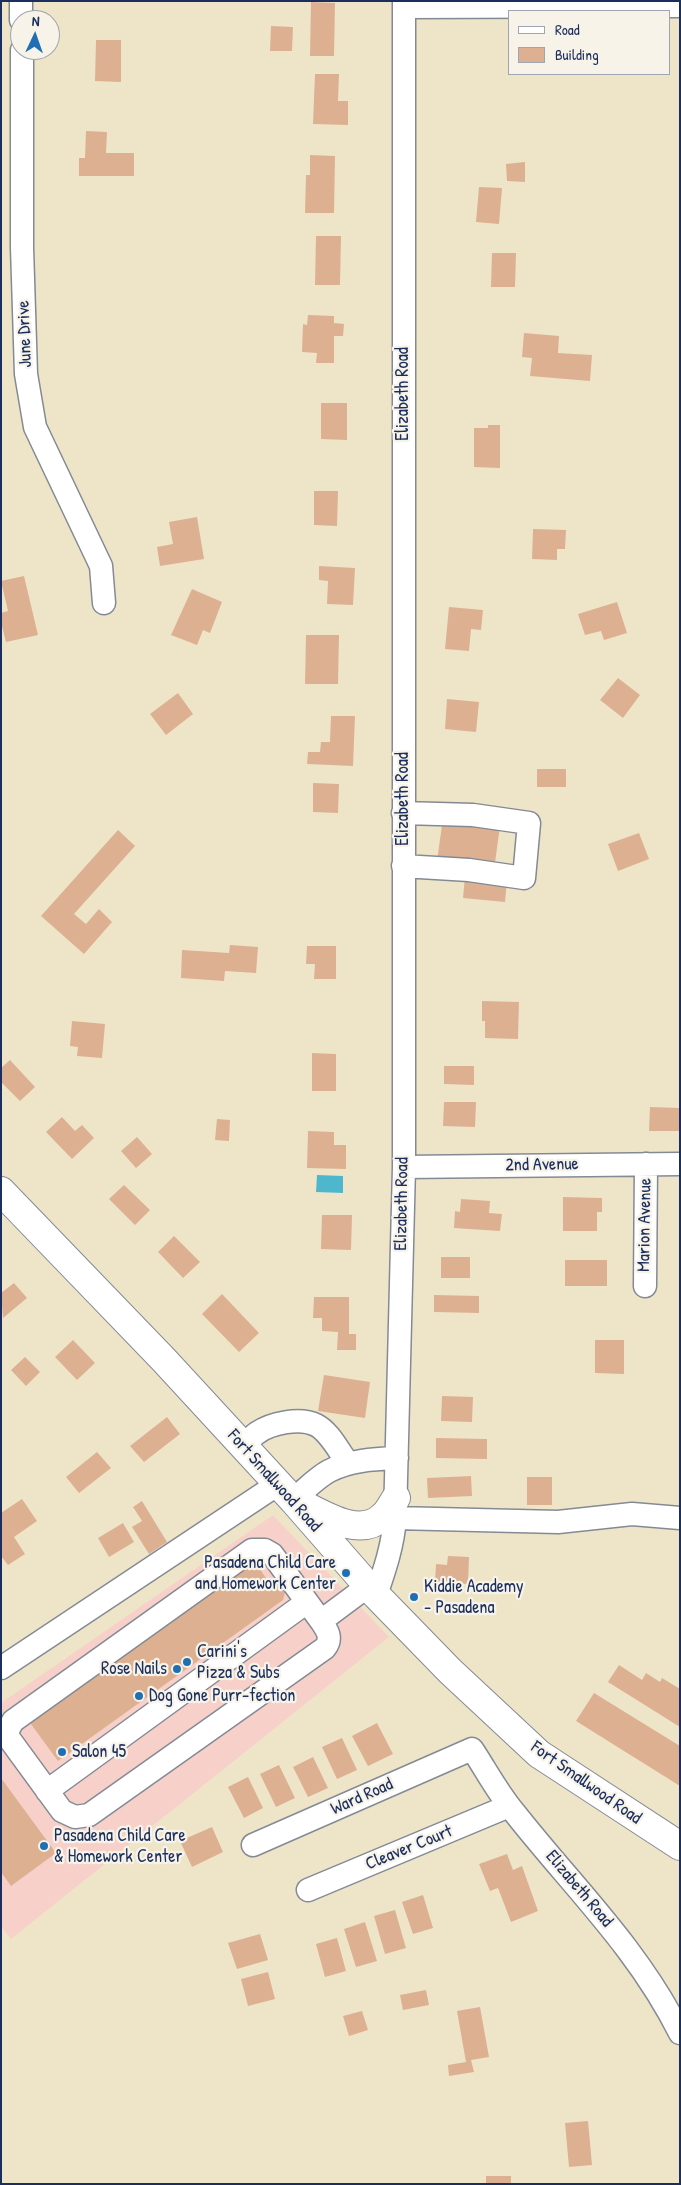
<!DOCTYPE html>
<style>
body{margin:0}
#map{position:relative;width:681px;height:2185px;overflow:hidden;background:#eee5c9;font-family:"Patrick Hand",sans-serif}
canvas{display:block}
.frame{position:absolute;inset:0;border:2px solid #1b2f5e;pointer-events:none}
.legend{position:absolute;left:508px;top:10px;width:162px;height:65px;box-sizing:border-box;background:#f7f3e8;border:1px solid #9fa5b1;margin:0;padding:6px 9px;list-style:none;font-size:15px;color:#1b2f5e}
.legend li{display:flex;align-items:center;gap:10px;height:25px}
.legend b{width:25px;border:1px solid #9fa5b1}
.north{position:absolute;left:10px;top:10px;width:50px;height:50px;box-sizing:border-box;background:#f7f3e8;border:1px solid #9fa5b1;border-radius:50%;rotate:3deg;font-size:14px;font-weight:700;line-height:20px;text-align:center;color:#1b2f5e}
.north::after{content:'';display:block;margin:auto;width:18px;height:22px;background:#1f6fb2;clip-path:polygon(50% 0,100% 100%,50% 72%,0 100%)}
</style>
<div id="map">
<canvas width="681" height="2185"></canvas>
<div class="frame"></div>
<ul class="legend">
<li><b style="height:6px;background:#fff"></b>Road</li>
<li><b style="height:14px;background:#ddb091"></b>Building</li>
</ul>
<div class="north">N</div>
</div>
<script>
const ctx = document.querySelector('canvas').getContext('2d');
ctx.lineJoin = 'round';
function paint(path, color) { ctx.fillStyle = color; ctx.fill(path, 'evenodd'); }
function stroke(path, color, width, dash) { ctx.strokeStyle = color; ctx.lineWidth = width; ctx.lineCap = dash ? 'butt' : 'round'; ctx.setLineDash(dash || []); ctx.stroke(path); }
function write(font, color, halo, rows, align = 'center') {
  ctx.font = font + ' "Patrick Hand",sans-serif'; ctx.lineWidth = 4.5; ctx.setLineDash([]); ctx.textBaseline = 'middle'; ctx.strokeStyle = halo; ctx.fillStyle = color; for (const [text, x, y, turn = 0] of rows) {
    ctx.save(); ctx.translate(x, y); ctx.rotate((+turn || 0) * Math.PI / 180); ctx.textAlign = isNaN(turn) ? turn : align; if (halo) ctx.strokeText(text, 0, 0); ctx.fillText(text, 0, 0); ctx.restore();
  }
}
paint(new Path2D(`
 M273 1515 389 1637 11 1939 1 1926V1703Z`), '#f7d1c9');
paint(new Path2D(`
 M317 1175 343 1176V1193L316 1192Z`), '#4fb7cd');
paint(new Path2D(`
 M311 2 335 3 334 56H310Z
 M271 26 293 27 292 51H270Z
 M96 40H121V82L95 81Z
 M315 74H339L338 101H348V125L313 124Z
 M86 131 107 132 106 153H134V176H79V158H85Z
 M310 155 335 156 334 213H305L306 175H310Z
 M525 162V182L507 181 506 164Z
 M479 187 502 188 499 224 476 222Z
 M316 236H341L340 285H315Z
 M492 253H516L515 287H491Z
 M308 315 334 316V323L344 324 343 336H334V363H316L317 353 302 352 303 324 307 325Z
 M524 333 559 336 558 353 592 355 590 381 530 376 532 358 522 357Z
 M321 403H347V440L321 439Z
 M488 425H500V468L474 467V428H488Z
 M314 491H338L337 526 314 525Z
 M197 517 204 559 160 566 157 547 173 544 169 522Z
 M533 529 566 530 565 549H557V560L532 559Z
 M319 566 355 568 353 605 327 604 328 581 319 580Z
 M24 576 38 635 6 642 1 622V613L8 611 1 581Z
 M192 589 222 602 210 633 203 630 197 645 171 635Z
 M617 602 627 633 604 640 601 631 585 635 578 614Z
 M449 607 483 610 481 630 471 629 469 651 445 649Z
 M306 635H339L338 684H305Z
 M618 678 640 695 623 718 600 700Z
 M178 693 193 714 166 735 150 714Z
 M447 699 479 702 476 732 445 729Z
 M331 716H355L353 766 307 764 308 752H320L321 742H330Z
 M537 769H566V787H537Z
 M313 783 339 784 338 813 313 812Z
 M443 818 500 826 494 870 437 861Z
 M118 830 135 846 74 914 86 924 99 909 112 922 84 954 41 916Z
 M639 833 649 859 618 871 608 844Z
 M465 877 507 881 505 902 463 898Z
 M230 945 258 947 256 973 225 971 224 981 181 978 182 950 229 953Z
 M307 946H336V979H314L315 964H306Z
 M482 1001 519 1002 518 1039 485 1038V1021H482Z
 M72 1021 105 1024 102 1058 77 1056 78 1047 70 1046Z
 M312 1053 336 1054V1091H312Z
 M10 1060 35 1087 20 1101 1 1082V1068Z
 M444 1066H474V1085L444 1084Z
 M444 1102H476L475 1127 443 1126Z
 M650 1107 680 1108V1131H649Z
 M62 1117 75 1131 82 1125 94 1138 72 1159 46 1132Z
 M217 1119 230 1120 229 1141 215 1140Z
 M308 1131 334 1132V1145H346V1169L307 1168Z
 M137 1137 152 1154 136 1168 121 1151Z
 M124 1185 150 1210 135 1225 109 1199Z
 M563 1197 602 1198V1212H597V1231H563Z
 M461 1199 490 1201 489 1213 502 1214 500 1231 454 1228 455 1211 460 1212Z
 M322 1215H352L351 1250 321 1249Z
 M174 1236 200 1262 183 1278 158 1252Z
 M441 1257H470V1278H441Z
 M565 1260H607V1286H565Z
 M14 1283 27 1298 3 1318 1 1293Z
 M222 1294 259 1333 239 1352 202 1314Z
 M434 1295 479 1296V1313L434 1312Z
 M314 1297H349V1334H356V1350H337L338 1332 322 1331V1318H313Z
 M73 1340 95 1363 77 1380 55 1357Z
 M595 1340H624V1374L595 1373Z
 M25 1357 40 1372 26 1386 11 1370Z
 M324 1375 370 1382 365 1418 318 1411Z
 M442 1396 473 1397 472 1422 441 1421Z
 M167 1417 180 1434 144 1462 130 1446Z
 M436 1438 487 1439V1459L436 1458Z
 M97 1452 111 1468 79 1493 66 1477Z
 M471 1476 472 1496 428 1498 427 1478Z
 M527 1477H552V1505H527Z
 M22 1499 37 1521 14 1537 25 1554 8 1565 1 1556V1513Z
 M142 1501 167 1542 149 1554 132 1527 142 1521 133 1507Z
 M123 1523 134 1542 109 1557 98 1538Z
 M448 1556 469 1557 468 1584 435 1582 436 1564 447 1565Z
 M253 1559 270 1584 278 1583 285 1592 283 1600 58 1761 28 1720Z
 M619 1665 642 1680 646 1673 660 1682 662 1678 680 1689V1727L608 1682Z
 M594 1693 680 1746V1786L576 1721Z
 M377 1723 393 1754 368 1766 352 1736Z
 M342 1738 357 1770 337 1779 322 1747Z
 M313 1757 328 1788 308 1797 293 1767Z
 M279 1765 295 1798 276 1807 260 1774Z
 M248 1777 263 1808 244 1818 228 1787Z
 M1 1778 56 1853 11 1886 1 1872Z
 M212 1827 223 1852 192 1867 180 1841Z
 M507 1854 513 1870 522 1866 538 1911 511 1922 498 1888 490 1891 479 1864Z
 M423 1895 433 1928 413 1934 402 1902Z
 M395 1910 406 1948 385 1954 374 1916Z
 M365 1922 377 1961 356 1967 344 1929Z
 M260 1934 268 1960 237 1969 228 1943Z
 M337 1938 346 1971 325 1977 316 1944Z
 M268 1972 275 1999 248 2006 241 1979Z
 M426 1990 429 2005 403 2010 400 1995Z
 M480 2007 489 2057 471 2060 474 2072 449 2076 448 2065 466 2062 457 2011Z
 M362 2011 368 2030 349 2036 343 2016Z
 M588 2121 592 2165 569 2167 565 2123Z
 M486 2176H511V2184H486Z`), '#ddb091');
const minor = new Path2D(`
 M21 1V20
 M404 7 680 6
 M22 50V247L26 374 35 427 101 566 104 603
 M403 813 473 815 529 823 524 878 469 870 403 866
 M404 1167 680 1164
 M645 1286 646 1164
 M244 1447C248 1443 252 1436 257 1433 271 1423 300 1417 316 1425 330 1432 339 1452 348 1463
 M293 1500C304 1491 316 1478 329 1471 350 1460 374 1459 397 1458
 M395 1518 558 1522 632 1514 680 1518
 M376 1595C385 1569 393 1545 395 1518L404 1167V1
 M321 1621 272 1554 265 1550H252L13 1721 8 1730V1737L62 1811 75 1817 89 1815 325 1648C333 1638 327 1630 321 1621L368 1586
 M1 1668 278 1484
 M47 1791 307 1602
 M253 1845 472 1749C486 1770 498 1793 514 1812 572 1886 637 1947 680 2033
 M308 1890 509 1806`);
const major = new Path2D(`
 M1 1191 164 1360 293 1500 376 1595 450 1671 539 1754 680 1846
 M302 1504C324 1515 360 1538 382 1517 388 1513 392 1504 396 1498`);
stroke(minor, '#848a94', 25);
stroke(major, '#848a94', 30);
stroke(minor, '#fff', 22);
stroke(major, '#fff', 28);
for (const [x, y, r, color] of [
 [346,1573,5,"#1f6fb2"],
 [414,1597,5,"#1f6fb2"],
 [187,1662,5,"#1f6fb2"],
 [177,1669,5,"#1f6fb2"],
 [139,1696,5,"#1f6fb2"],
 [62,1752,5,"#1f6fb2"],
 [44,1846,5,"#1f6fb2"]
]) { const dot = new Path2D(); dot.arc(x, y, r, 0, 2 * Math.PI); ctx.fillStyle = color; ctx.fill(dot); stroke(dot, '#f7f3e8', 2); }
write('18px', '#1b2f5e', '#f7f3e8', [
 ["June Drive",25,334,-92],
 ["Elizabeth Road",403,394,-90],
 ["Elizabeth Road",403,799,-90],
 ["2nd Avenue",542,1165,-1],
 ["Elizabeth Road",402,1204,-89],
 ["Marion Avenue",645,1225,-89],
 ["Fort Smallwood Road",274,1481,48],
 ["Fort Smallwood Road",586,1783,35],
 ["Ward Road",362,1797,-24],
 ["Cleaver Court",409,1848,-22],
 ["Elizabeth Road",579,1889,50]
]);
write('18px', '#1b2f5e', '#f7f3e8', [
 ["Pasadena Child Care",336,1563,"right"],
 ["and Homework Center",336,1584,"right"],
 ["Kiddie Academy",424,1587],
 ["- Pasadena",424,1608],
 ["Carini's",197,1652],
 ["Pizza & Subs",197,1673],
 ["Rose Nails",167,1669,"right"],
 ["Dog Gone Purr-fection",149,1696],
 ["Salon 45",72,1752],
 ["Pasadena Child Care",54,1836],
 ["& Homework Center",54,1857]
], 'left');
</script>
